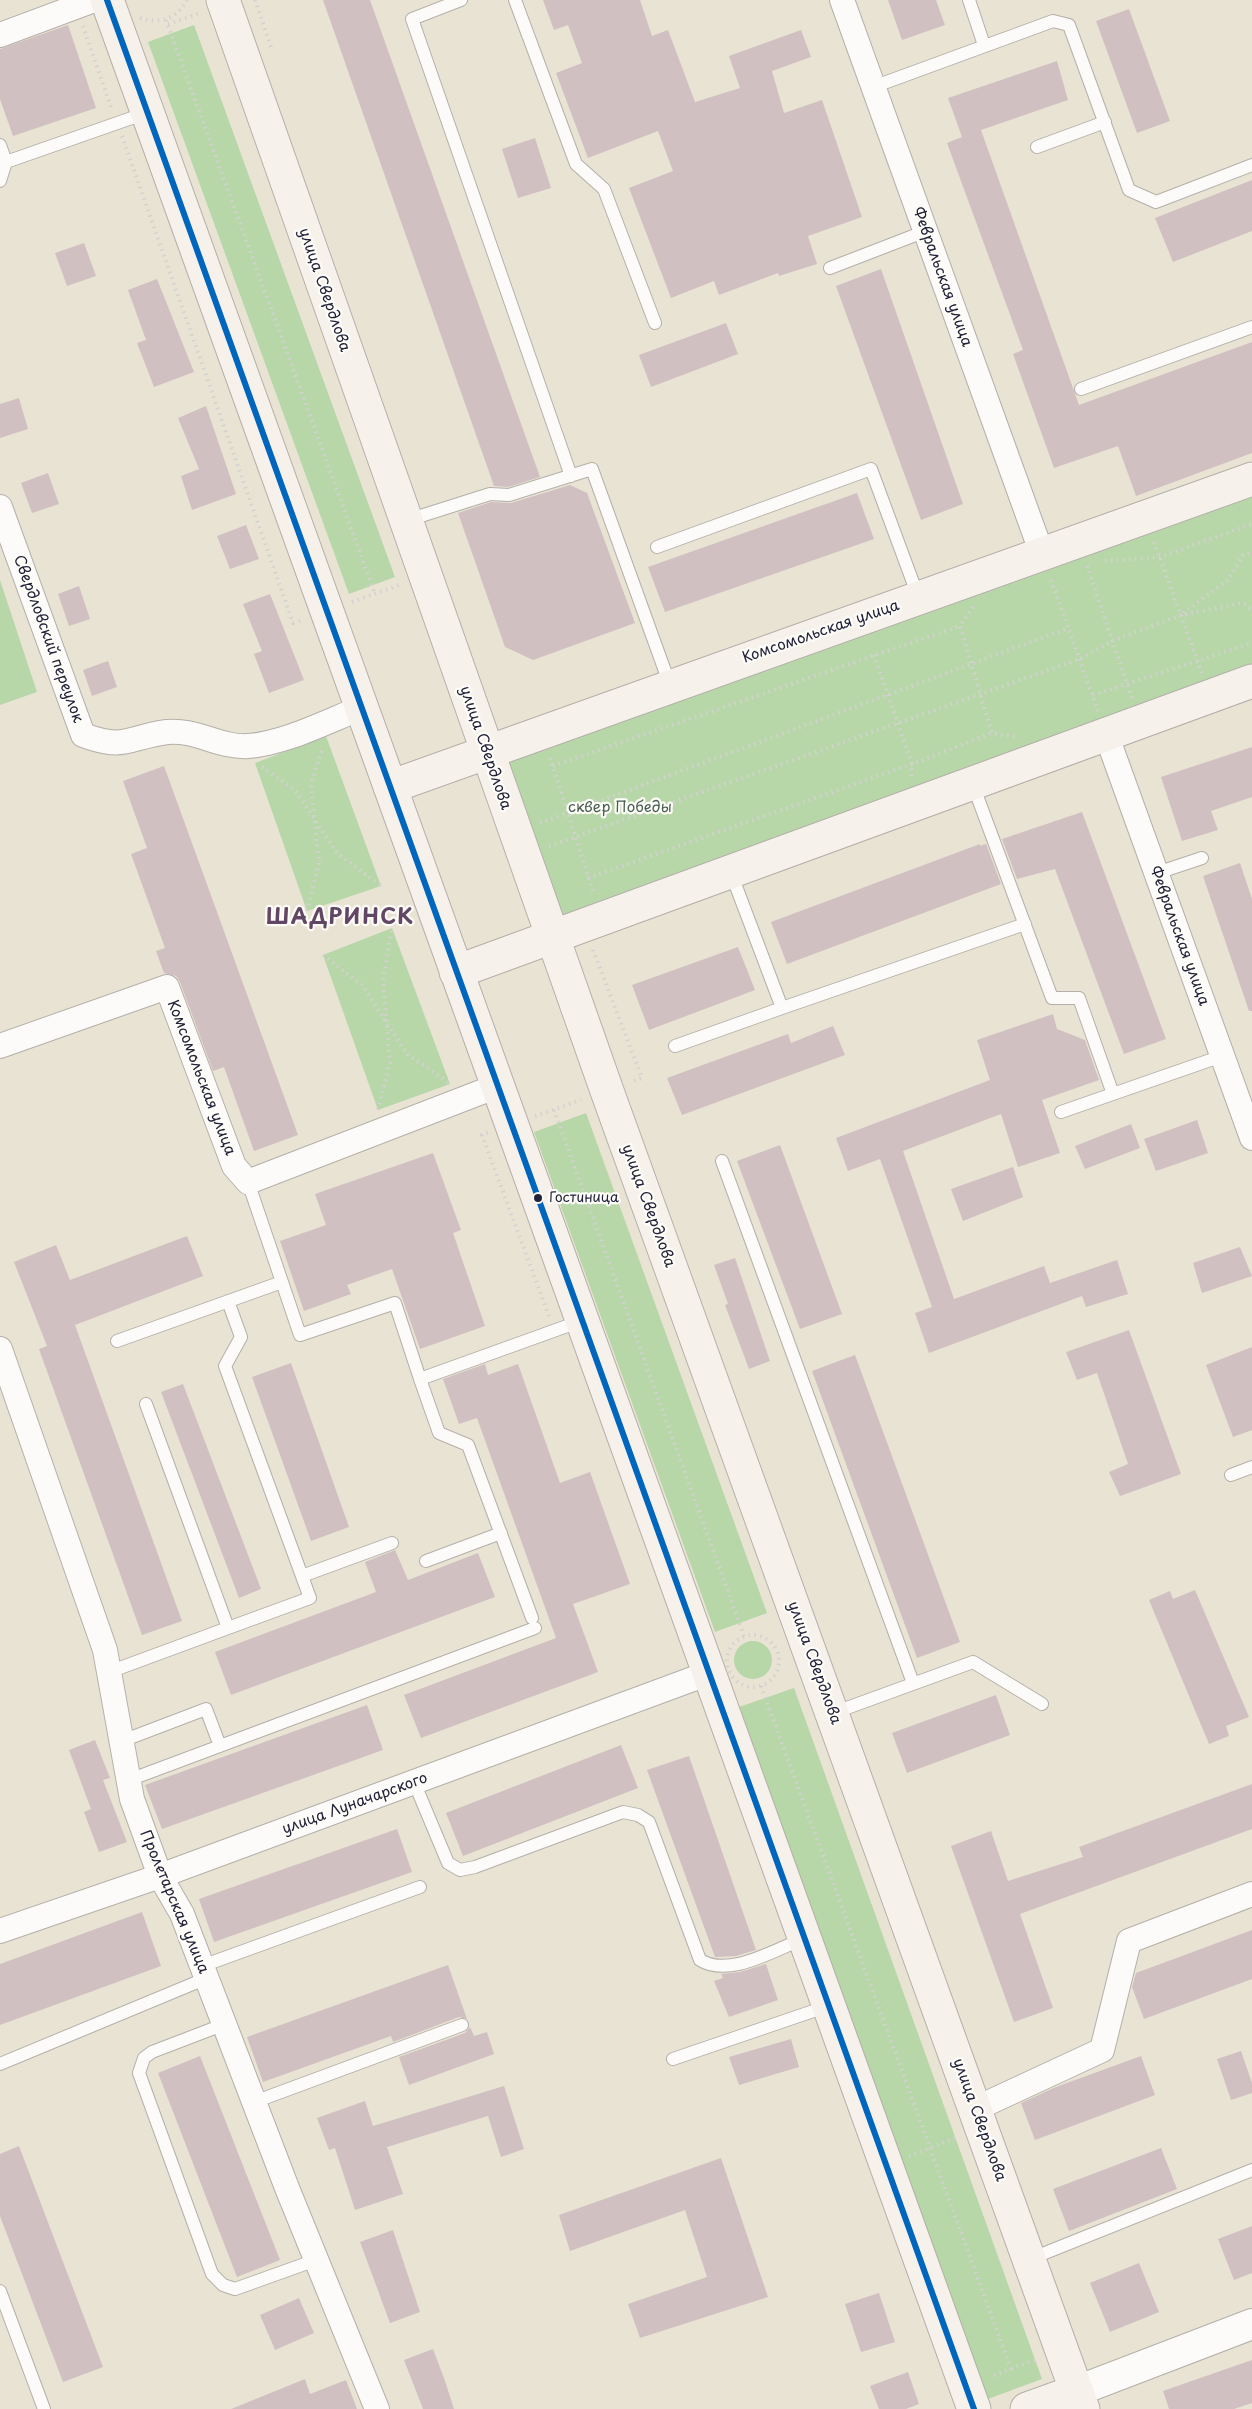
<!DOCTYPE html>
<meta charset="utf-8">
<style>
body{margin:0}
canvas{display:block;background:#e9e3d4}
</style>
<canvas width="1252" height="2409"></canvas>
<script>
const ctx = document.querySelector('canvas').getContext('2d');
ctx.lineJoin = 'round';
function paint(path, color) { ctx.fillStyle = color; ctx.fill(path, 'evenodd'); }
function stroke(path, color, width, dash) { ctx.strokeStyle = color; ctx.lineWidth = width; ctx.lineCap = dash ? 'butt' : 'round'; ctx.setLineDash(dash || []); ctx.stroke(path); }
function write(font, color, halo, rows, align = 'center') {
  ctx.font = font + ' "Playpen Sans",sans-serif'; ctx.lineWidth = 4.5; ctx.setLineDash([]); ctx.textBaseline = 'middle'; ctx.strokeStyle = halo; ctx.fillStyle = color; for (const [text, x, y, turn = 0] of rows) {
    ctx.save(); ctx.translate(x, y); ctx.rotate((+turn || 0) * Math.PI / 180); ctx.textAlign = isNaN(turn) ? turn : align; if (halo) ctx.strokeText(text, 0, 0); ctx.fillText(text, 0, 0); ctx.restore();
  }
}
paint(new Path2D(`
 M194 25 395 577 349 594 148 42Z
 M1252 479V681L552 937 486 753Z
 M0 580 37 692 0 705Z
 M326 736 381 886 307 911 255 763Z
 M392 928 450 1084 378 1110 323 955Z
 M586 1113 767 1613 715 1632 534 1132Z
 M734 1660a19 19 0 1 1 38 0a19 19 0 1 1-38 0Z
 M794 1688 1042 2379 988 2399 739 1707Z`), '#b7d7a9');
paint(new Path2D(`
 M323 0H370L540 477 508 487 494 486Z
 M543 0H640L652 36 668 30 695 102 740 88 729 56 801 30 811 57 772 71 784 113 822 100 862 217 808 236 817 264 779 276 778 273 719 295 714 281 671 298 629 188 673 171 658 131 588 158 556 73 582 63 568 25 554 30Z
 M888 0H936L945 25 902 40Z
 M1129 9 1170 121 1137 133 1096 21Z
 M68 25 96 108 13 136 0 99V49Z
 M1057 61 1068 100 981 130 1079 405 1252 342V453L1136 496 1118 446 1054 468 1013 354 1023 350 947 143 962 137 948 98Z
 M535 138 551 188 518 198 502 149Z
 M1252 180V231L1173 262 1155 218Z
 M84 243 96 276 67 286 55 253Z
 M881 269 963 504 921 520 836 286Z
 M157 279 194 372 154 387 137 343 146 340 128 290Z
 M726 323 738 354 651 387 639 355Z
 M19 398 28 429 0 438V404Z
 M206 406 236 494 192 510 181 476 199 469 178 418Z
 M48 473 59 504 32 513 21 483Z
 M570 485 587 493 635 623 533 660 505 647 458 513 491 502 511 503Z
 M857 493 874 539 665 612 648 567Z
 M246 525 259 559 230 569 217 536Z
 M79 586 90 619 69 626 58 594Z
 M270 594 304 680 269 693 254 654 262 651 243 604Z
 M108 661 117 687 92 696 83 670Z
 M1252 747V797L1211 811 1218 830 1182 841 1161 777Z
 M164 766 298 1135 254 1151 224 1067 213 1071 180 982 176 976 164 973 156 951 165 948 131 854 147 848 123 781Z
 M1082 812 1166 1039 1124 1054 1055 869 1017 879 1002 839Z
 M980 844V846L986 844 1001 884 787 964 771 922Z
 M1240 863 1252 899V1011H1249L1203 876Z
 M738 947 755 990 649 1030 632 985Z
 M1053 1014 1057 1029 1085 1040 1099 1080 1042 1100 1060 1153 1018 1167 1001 1114 903 1151 954 1299 1044 1266 1050 1283 1117 1260 1128 1294 1086 1307 1082 1296 929 1353 915 1313 932 1307 880 1159 848 1171 836 1138 990 1080 977 1040Z
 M833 1026 845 1055 682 1115 667 1078 788 1034 791 1043Z
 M1197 1120 1208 1153 1156 1171 1144 1139Z
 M1131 1124 1140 1148 1085 1169 1075 1146Z
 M780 1145 842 1314 800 1329 737 1161Z
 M433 1153 461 1230 453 1233 485 1326 420 1349 392 1269 347 1285 351 1294 304 1311 280 1241 326 1225 315 1194Z
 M1013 1167 1023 1197 963 1221 951 1189Z
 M187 1236 203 1276 75 1325 182 1621 142 1635 39 1349 47 1346 14 1262 56 1245 70 1280Z
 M1240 1247 1252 1276 1202 1293 1193 1263Z
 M735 1258 770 1361 749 1369 725 1305 728 1304 714 1265Z
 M1129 1330 1181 1474 1120 1496 1109 1472 1128 1464 1097 1373 1077 1380 1066 1352Z
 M1252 1347V1430L1233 1437 1206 1365Z
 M855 1355 960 1642 917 1658 812 1371Z
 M291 1363 349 1527 311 1541 252 1377Z
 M485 1364 488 1375 518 1364 560 1483 590 1472 630 1584 573 1604 598 1672 421 1738 404 1695 556 1638 477 1418 459 1424 443 1379Z
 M183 1384 261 1589 239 1598 161 1392Z
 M395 1550 408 1580 478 1553 495 1597 231 1695 215 1652 376 1592 365 1562Z
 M1195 1590 1249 1717 1226 1726 1229 1736 1209 1744 1149 1600 1170 1591 1173 1599Z
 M996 1695 1010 1735 907 1773 892 1733Z
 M367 1705 383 1750 162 1829 145 1785Z
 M95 1740 110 1778 103 1780 127 1842 99 1852 84 1812 91 1809 69 1750Z
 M621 1745 638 1788 463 1856 446 1813Z
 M689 1756 756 1950 736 1956 715 1957 647 1770Z
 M1252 1784V1829L1020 1914 1053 2008 1014 2022 951 1846 991 1831 1008 1881 1083 1857 1079 1847Z
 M397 1829 412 1872 214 1942 199 1899Z
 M142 1912 161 1966 0 2025V1964Z
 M1252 1930V1979L1144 2019 1132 1987 1136 1973Z
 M766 1964 778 2000 729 2017 714 1981 723 1978 721 1974 740 1972Z
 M448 1965 467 2019 459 2017 393 2042 391 2036 263 2082 247 2037Z
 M470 2027 474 2036 487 2032 494 2054 409 2085 399 2057 465 2033Z
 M791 2039 799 2067 739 2085 729 2057Z
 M1241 2051 1252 2083V2093L1231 2100 1217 2059Z
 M200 2056 280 2260 237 2277 158 2073Z
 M1141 2056 1155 2095 1035 2140 1021 2103 1056 2087Z
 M504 2086 524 2149 501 2157 488 2116 387 2147 403 2194 355 2210 335 2148 329 2150 317 2118 365 2101 373 2126Z
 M19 2146 103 2367 63 2382 0 2216V2154Z
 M1161 2148 1177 2189 1069 2231 1053 2189Z
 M721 2158 768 2297 640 2338 628 2304 707 2277 685 2210 570 2251 559 2215Z
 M1252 2226V2273L1234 2280 1218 2239Z
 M393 2230 420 2312 390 2323 360 2242Z
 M1139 2263 1159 2312 1110 2332 1090 2283Z
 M879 2293 895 2342 861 2352 845 2304Z
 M299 2298 314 2333 275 2350 260 2315Z
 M433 2349 445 2381 454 2409H423L404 2360Z
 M1252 2360V2403L1234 2409H1169L1163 2391Z
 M908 2372 919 2404 906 2409H879L870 2386Z
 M305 2379 310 2394 346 2380 357 2409H231Z`), '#d1c0c1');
const service = new Path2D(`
 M461 0 412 19 571 476
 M515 0 576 164 604 189 655 323
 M969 0 984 45
 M873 87 1053 21 1069 25 1129 190 1156 202 1252 165
 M0 145 6 162 146 113
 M1037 147 1105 122
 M0 181 6 162
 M830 268 926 231
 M1081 389 1252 327
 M408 520 490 494 509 495 592 469 670 685
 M657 547 871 469 918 596
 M973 785 1052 998H1079L1113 1094
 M1157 873 1202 858
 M782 1008 1025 924
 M675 1046 782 1008 731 873
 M1061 1112 1222 1056
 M722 1161 913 1683
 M248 1182 300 1335 395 1303 420 1379
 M117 1341 282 1282
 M146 1404 228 1628 310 1598 225 1366 241 1337 228 1301
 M1231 1475 1252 1467
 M426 1561 501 1533
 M302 1576 392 1543
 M532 1618 468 1445 439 1433 420 1379 581 1321
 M109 1672 228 1628
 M833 1713 973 1662 1042 1704
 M122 1741 206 1709 220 1746
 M129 1780 535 1628
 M414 1782 448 1863 460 1870 475 1867 623 1812 638 1815 649 1822 700 1960C729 1978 774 1950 803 1939
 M202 1966 420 1887
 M225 2024 152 2052 144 2058 139 2073 212 2274 223 2285 235 2289 316 2260
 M673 2059 828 2006
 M0 2064 207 1978
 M254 2102 462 2025
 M1030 2259 1252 2170
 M0 2291 44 2409`);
const minor = new Path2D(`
 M842 0 1042 554
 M0 35 94 0
 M0 507 83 735C126 751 128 737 167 732 196 729 220 748 248 746 283 744 328 721 361 708
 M1106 734 1252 1138
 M0 1046 167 987 234 1166 248 1182 497 1086
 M0 1349 105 1650 132 1799 160 1876 182 1914 287 2188 377 2409
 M0 1931 160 1876 709 1673
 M975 2109 1102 2050 1129 1941 1252 1894`);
const tertiary = new Path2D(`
 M1077 2391 1252 2324`);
const secondary = new Path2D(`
 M107 0 974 2409
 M223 0 607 1091 1083 2409
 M390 787 1252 479
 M456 972 1252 681
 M1027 2409 1077 2391`);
stroke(service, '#b4b0a9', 14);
stroke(minor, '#b4b0a9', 26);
stroke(tertiary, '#b4b0a9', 32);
stroke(secondary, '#b4b0a9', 35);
stroke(new Path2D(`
 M255 0 271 47
 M140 18C160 24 177 19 187 0
 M166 20 375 594
 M168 24 201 13
 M83 26 112 110
 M122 136 293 623 303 620
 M1154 542 1202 673
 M1105 561 1160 557 1252 524
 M1087 566 1132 698
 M1051 580 1098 711
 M352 602 402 584
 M973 607 960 626 992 733 1017 737
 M1183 613 1228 580 1243 555 1252 552
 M874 655 912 764 911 779
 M1093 695 1252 643
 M550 758 594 894
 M553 766 960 626
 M262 767 295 790 337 853 381 886
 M540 823 1069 628
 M549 846 1080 659 1112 641 1181 615 1243 603 1252 610
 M588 878 912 764 992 733
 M307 911 319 863 311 783 323 747
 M593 950 642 1078 631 1082
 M323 955 362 985 408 1055 448 1082
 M378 1110 390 1063 383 980 392 928
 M554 1110 744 1636
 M535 1116 581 1100
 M488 1133 482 1135 549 1316
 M727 1661a26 26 0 1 1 52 0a26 26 0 1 1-52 0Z
 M761 1686 1011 2369 990 2377
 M909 2156 958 2137
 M1011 2369 1038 2359`), '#d3d2d0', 4, [1.5, 4.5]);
stroke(service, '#fcfbf9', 12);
stroke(minor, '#fcfbf9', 24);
stroke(tertiary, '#fcfbf9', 30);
stroke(secondary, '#f6f1eb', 33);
stroke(new Path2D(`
 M107 0 974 2409`), '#0065bd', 6);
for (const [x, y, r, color] of [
 [538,1198,5,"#22223b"]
]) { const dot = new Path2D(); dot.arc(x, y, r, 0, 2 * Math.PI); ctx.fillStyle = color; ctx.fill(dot); stroke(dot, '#fdfcf7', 2); }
write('14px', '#22223b', '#fdfcf7', [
 ["Гостиница",549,1198]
], 'left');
write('15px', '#22223b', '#fdfcf7', [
 ["Февральская улица",942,277,70],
 ["улица Свердлова",324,290,71],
 ["Комсомольская улица",821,632,-19],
 ["Свердловский переулок",48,639,70],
 ["улица Свердлова",485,748,71],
 ["Февральская улица",1179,936,70],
 ["Комсомольская улица",201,1078,69],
 ["улица Свердлова",648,1206,70],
 ["улица Свердлова",814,1663,70],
 ["улица Луначарского",355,1804,-20],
 ["Пролетарская улица",174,1902,67],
 ["улица Свердлова",979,2120,70]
]);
write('15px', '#485e55', '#fdfcf7', [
 ["сквер Победы",620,808]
]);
ctx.letterSpacing = '1.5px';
write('bold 21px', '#614764', '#fdfcf7', [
 ["ШАДРИНСК",340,918]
]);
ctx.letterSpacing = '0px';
</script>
